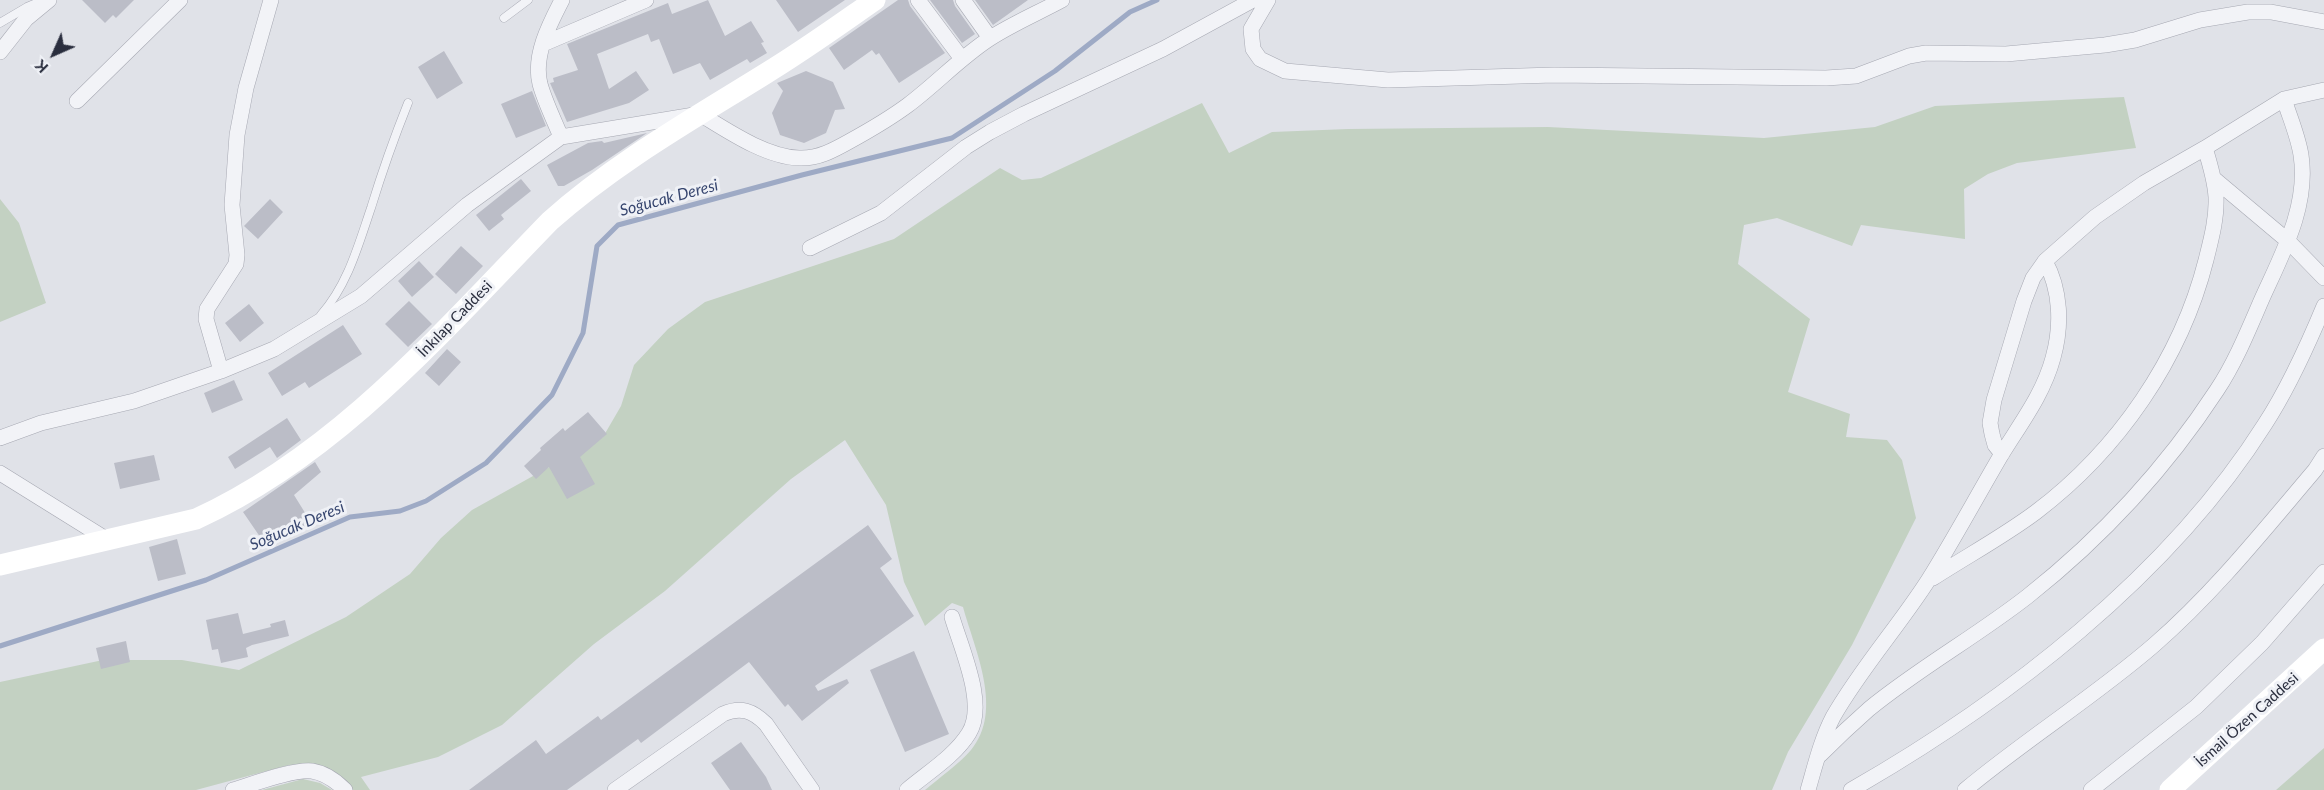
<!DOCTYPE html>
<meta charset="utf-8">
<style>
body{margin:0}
#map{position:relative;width:2324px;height:790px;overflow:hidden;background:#e0e2e8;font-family:Lato,sans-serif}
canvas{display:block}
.north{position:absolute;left:24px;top:24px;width:60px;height:60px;-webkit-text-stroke:4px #eff1f6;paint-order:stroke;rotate:225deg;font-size:16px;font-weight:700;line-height:24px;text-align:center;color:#2a2e3e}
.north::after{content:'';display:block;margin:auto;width:21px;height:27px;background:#2a2e3e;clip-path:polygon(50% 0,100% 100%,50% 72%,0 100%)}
</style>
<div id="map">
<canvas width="2324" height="790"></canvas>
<div class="north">K</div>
</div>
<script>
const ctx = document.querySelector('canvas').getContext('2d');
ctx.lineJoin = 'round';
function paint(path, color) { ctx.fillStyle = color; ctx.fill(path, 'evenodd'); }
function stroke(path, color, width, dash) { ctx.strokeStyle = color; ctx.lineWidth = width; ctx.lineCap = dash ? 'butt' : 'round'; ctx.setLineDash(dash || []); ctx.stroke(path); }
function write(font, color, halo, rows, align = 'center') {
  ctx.font = font + ' Lato,sans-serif'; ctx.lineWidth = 6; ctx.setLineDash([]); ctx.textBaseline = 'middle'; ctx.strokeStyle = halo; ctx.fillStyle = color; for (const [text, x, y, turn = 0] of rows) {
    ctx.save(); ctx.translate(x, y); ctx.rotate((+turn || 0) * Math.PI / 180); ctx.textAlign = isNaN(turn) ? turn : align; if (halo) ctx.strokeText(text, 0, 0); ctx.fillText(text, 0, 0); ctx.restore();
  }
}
paint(new Path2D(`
 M2124 97 2136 148 2017 163 1988 174 1964 189 1965 239 1861 225 1852 246 1777 218 1744 225 1738 264 1810 319 1788 392 1850 414 1846 437 1887 440 1902 460 1916 518 1852 645 1788 752 1772 790H925C940 777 958 765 971 750 1004 710 975 651 963 607L952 603 925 626 904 582 886 505 845 440 791 479 665 591 594 644 502 725 438 757 361 777 370 790H353L337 773 312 764 289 765 196 790H0V682L103 660H182L239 670 346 617 410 574 441 538 472 510 603 437 621 406 634 365 668 329 705 302 894 239 1000 168 1022 180 1041 178 1202 103 1229 153 1272 132 1348 129 1548 127 1764 138 1875 127 1935 106Z
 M0 199 19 223 46 303 0 322Z
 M2324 748V790H2276Z
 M303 779 320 783 332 790H262Z`), '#c3d1c2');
stroke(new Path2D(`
 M0 646 206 580 350 517 400 511 426 501 486 463 552 395 583 333 597 246 618 225 802 175 952 138 1055 71 1130 12 1157 0`), '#9eaac5', 5);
paint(new Path2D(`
 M82 0H134L116 18 113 15 105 23Z
 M708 0 725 36 751 21 764 42 761 43 767 53 750 63 747 59 710 80 700 63 673 74 659 39 651 42 648 34 597 54 609 89 636 71 649 90 629 103 567 122 550 83 554 82 553 78 578 70 567 44 668 3 672 14Z
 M776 0H845L798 32Z
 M898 0H908L910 6 945 53 899 83 879 53 876 55 872 50 844 70 829 48Z
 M930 0H953L955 6 975 34 962 43Z
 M975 0H1028L993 25Z
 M444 51 463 83 437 99 418 67Z
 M806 71 833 82 845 109 835 110 826 133 804 143 780 135 772 113 783 91 777 83Z
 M532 91 546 126 516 138 501 104Z
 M647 133 592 170 564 186H558L547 165 588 143 602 141 604 143Z
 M521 179 531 191 501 215 504 219 489 231 476 215Z
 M270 199 283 212 258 239 244 226Z
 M461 246 483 266 456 294 435 274Z
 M419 261 434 277 412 297 398 281Z
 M409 301 432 324 408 347 385 324Z
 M249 304 264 323 240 342 225 323Z
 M343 325 362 354 309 388 305 382 282 396 268 373Z
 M447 349 461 362 439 386 425 373Z
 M234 380 243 400 212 413 204 393Z
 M588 412 607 434 580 457 595 484 567 499 549 467 536 479 524 466 541 450 540 448 563 428 565 431Z
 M287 418 301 440 277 458 270 447 235 469 228 457Z
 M154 455 160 480 120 489 114 463Z
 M315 462 321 472 294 495 312 524 267 547 243 512Z
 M868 525 892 559 880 568 914 616 815 686 818 691 847 679 849 683 802 721 788 704 785 707 749 662 641 743 638 739 567 790H469L536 740 546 754 598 716 601 720Z
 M177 539 186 574 158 581 149 547Z
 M238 613 243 634 271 627 270 624 285 620 289 636 252 645 246 648 248 657 221 663 218 649 212 650 206 620Z
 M126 641 130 662 101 669 96 648Z
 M914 651 949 734 905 752 870 670Z
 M741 742 766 777 772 790H730L711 763Z`), '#bbbdc7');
const lane = new Path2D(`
 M504 18 528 0
 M0 23 27 7 41 1
 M321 315C348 284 358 246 371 208 382 172 394 138 408 103`);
const street = new Path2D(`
 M918 0 962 59
 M963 0 990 38
 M1268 0 1251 29 1253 49 1260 59 1285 71 1388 80 1554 75 1826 78 1856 76 1909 56 1926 53 2006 54 2105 45 2135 40 2200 20 2248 12H2271L2324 22
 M543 44 646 0
 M0 52 26 19 49 0
 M77 101 180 0
 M561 137C554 120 545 102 540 84 533 56 549 25 562 0
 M2213 178 2288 241 2324 278
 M810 248 881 213 966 147 990 132 1024 114 1163 49 1253 0
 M221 371 206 319 207 309 236 264 237 255 232 205 237 135 246 88 271 0
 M0 438 41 423 134 401 221 371 274 349 361 296 467 205 561 137 700 114C728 131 766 157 799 158 818 159 834 150 850 141 870 130 889 119 908 105 936 84 960 58 989 39 1012 24 1038 13 1062 0
 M2002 454 1995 445 1992 434 1990 423 1994 400 2024 301 2033 278 2045 261
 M0 473 106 539
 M1933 578C1967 556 2004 536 2036 512 2118 450 2181 359 2206 260 2211 240 2217 218 2216 197 2215 181 2210 164 2205 148
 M1820 755C1836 739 1852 724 1869 709 1919 668 1977 636 2028 596 2100 539 2166 468 2217 390 2235 363 2248 331 2261 301 2281 256 2309 207 2301 155 2298 136 2290 118 2284 99
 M233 790C253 784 293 769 312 771 325 773 336 781 345 790
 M615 790 723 714C741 706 753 711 766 724L812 790
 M907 790C927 773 955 756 969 733 987 704 961 648 952 617
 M1808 790C1815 766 1821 740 1833 717 1861 668 1899 626 1929 579 1954 539 1976 498 2000 457 2020 424 2043 395 2053 358 2062 326 2061 290 2045 261L2095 217 2144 183 2205 148 2284 99 2324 90
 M1851 790C2005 702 2169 576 2265 424 2289 387 2307 347 2324 306
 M1965 790C2026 739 2094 697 2154 645 2214 593 2264 530 2315 470L2324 456
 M2091 790 2196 707 2262 643 2324 572`);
stroke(lane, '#a6a8b2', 9);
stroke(street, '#a6a8b2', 16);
stroke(lane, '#f2f3f7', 8);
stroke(street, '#f2f3f7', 15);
stroke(new Path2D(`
 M0 565 196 519C338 454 443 331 550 221 615 163 691 120 765 74 803 51 839 25 875 0
 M2170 790 2324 649`), '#fff', 21);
write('15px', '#2a2e3e', '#eff1f6', [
 ["İnkılap Caddesi",455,319,-46],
 ["İsmail Özen Caddesi",2247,720,-42]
]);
write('italic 16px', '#37466f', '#eff1f6', [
 ["Soğucak Deresi",669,198,-15],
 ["Soğucak Deresi",297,526,-23]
]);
</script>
